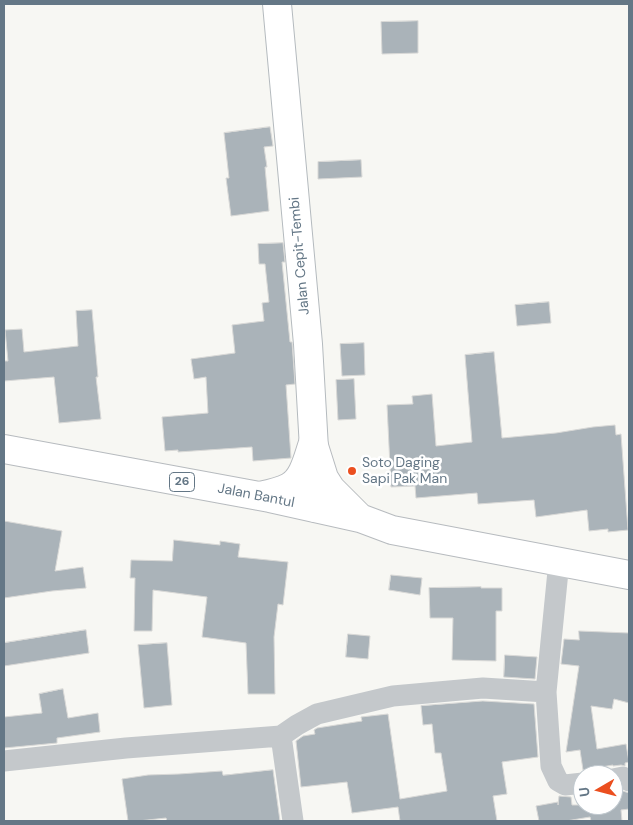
<!DOCTYPE html>
<style>
body{margin:0}
#map{position:relative;width:633px;height:825px;overflow:hidden;background:#f7f7f3;font-family:"DM Sans",sans-serif}
canvas{display:block}
.frame{position:absolute;inset:0;border:5px solid #647786;pointer-events:none}
.north{position:absolute;left:573px;top:765px;width:50px;height:50px;box-sizing:border-box;background:#fff;border:1px solid #c1c9cf;border-radius:50%;rotate:262deg;font-size:14px;font-weight:700;line-height:20px;text-align:center;color:#647786}
.north::after{content:'';display:block;margin:auto;width:18px;height:22px;background:#eb4f1f;clip-path:polygon(50% 0,100% 100%,50% 72%,0 100%)}
</style>
<div id="map">
<canvas width="633" height="825"></canvas>
<div class="frame"></div>
<div class="north">U</div>
</div>
<script>
const ctx = document.querySelector('canvas').getContext('2d');
ctx.lineJoin = 'round';
function paint(path, color) { ctx.fillStyle = color; ctx.fill(path, 'evenodd'); }
function stroke(path, color, width, dash) { ctx.strokeStyle = color; ctx.lineWidth = width; ctx.lineCap = dash ? 'butt' : 'round'; ctx.setLineDash(dash || []); ctx.stroke(path); }
function write(font, color, halo, rows, align = 'center') {
  ctx.font = font + ' "DM Sans",sans-serif'; ctx.lineWidth = 5; ctx.setLineDash([]); ctx.textBaseline = 'middle'; ctx.strokeStyle = halo; ctx.fillStyle = color; for (const [text, x, y, turn = 0] of rows) {
    ctx.save(); ctx.translate(x, y); ctx.rotate((+turn || 0) * Math.PI / 180); ctx.textAlign = isNaN(turn) ? turn : align; if (halo) ctx.strokeText(text, 0, 0); ctx.fillText(text, 0, 0); ctx.restore();
  }
}
const building = new Path2D(`
 M418 21V53L382 54 381 22Z
 M270 127 273 146 264 147 267 167H265L269 211 231 216 226 178H229L224 133Z
 M361 160 362 177 318 179V162Z
 M283 243 285 262H282L290 342H292L295 384 286 385 291 458 253 461 252 447 178 452V450L165 451 162 417 208 413 206 377 194 379 191 359 235 353 232 325 264 321 262 303 269 302 265 264H259L258 244Z
 M549 302 551 323 517 326 515 305Z
 M92 310 98 377H96L101 419 59 423 54 377 4 381V361H8L5 330 22 329 24 352 78 346 76 311Z
 M364 343 365 375 342 376 340 344Z
 M494 352 502 438 556 433 593 427 615 425 616 435 621 434 628 530 608 532V529L589 531 587 510 536 517 534 500 478 504 477 493 416 498 415 486 391 487 387 405 413 404 412 396 432 394 436 446 472 442 465 355Z
 M354 379 356 419 338 420 336 380Z
 M4 521 62 531 55 571 83 567 86 588 52 591 4 598Z
 M174 540 220 545V541L240 544 238 557 288 562 283 605 278 604 274 637 275 694H248L246 643 202 637 207 597 153 590 152 631H134L135 578H130L131 560 172 561Z
 M391 575 422 578 420 595 389 590Z
 M481 587V588H502V611H496V661L452 660 453 618H430L429 588Z
 M86 630 89 653 4 666V643Z
 M579 631 629 633V703L614 699 612 709 591 706 597 749 626 744 629 762 625 763V766L621 765 613 766V765L583 770 580 750 566 752 579 666 561 664 564 639 579 640Z
 M348 634 370 636 368 659 346 657Z
 M167 643 172 705 144 708 138 645Z
 M505 655 537 657 535 679 504 677Z
 M63 689 68 718 98 713 100 732 57 738V743L4 748V717L42 713 39 694Z
 M483 701 534 704 538 757 502 762 507 794 493 796 497 821H400L398 807 352 813 347 782 301 787 296 741 303 736 315 734 314 730 317 728 362 721 361 717 388 714 400 799 447 791 441 753H435L432 724 423 725 421 706Z
 M273 770 280 821H167L166 818 138 821H128L122 779 148 775 179 774 222 771 223 775Z
 M620 790 629 793V809L621 810 622 821H591L590 817 566 821H539L536 806 558 802V805L559 796 571 797 572 805H613V791Z`);
paint(building, '#aab3b9');
stroke(building, '#d8d8d6', 1);
const secondary = new Path2D(`
 M277 4 308 344 315 466 316 508`);
const primary = new Path2D(`
 M313 443 324 478 331 489 360 518
 M4 449 270 498 360 518 392 530 629 575
 M259 496C269 494 280 492 289 487 304 479 308 457 313 443`);
stroke(secondary, '#b4babe', 30);
stroke(primary, '#b7bbbf', 30);
stroke(new Path2D(`
 M559 561 546 692 551 766 558 781 565 785 583 783
 M281 736 293 821
 M4 761 126 748 281 736 297 725 317 714 393 696 483 688 546 692
 M613 779 623 777 629 781`), '#c4c8cb', 21);
stroke(secondary, '#fff', 28);
stroke(primary, '#fff', 28);
for (const [x, y, r, color] of [
 [352,471,5,"#eb4f1f"]
]) { const dot = new Path2D(); dot.arc(x, y, r, 0, 2 * Math.PI); ctx.fillStyle = color; ctx.fill(dot); stroke(dot, '#fff', 2); }
for (const [x, y, w] of [
 [182,482,25]
]) { const box = new Path2D(); box.roundRect(x - w / 2, y - 9.5, w, 19, 4); ctx.fillStyle = '#fff'; ctx.fill(box); stroke(box, '#647786', 1); }
write('bold 12px', '#647786', null, [
 ["26",182,482]
]);
write('14px', '#647786', '#fff', [
 ["Jalan Cepit-Tembi",300,256,-95],
 ["Jalan Bantul",256,496,11]
]);
write('14px', '#647786', '#fff', [
 ["Soto Daging",362,463],
 ["Sapi Pak Man",362,479]
], 'left');
</script>
